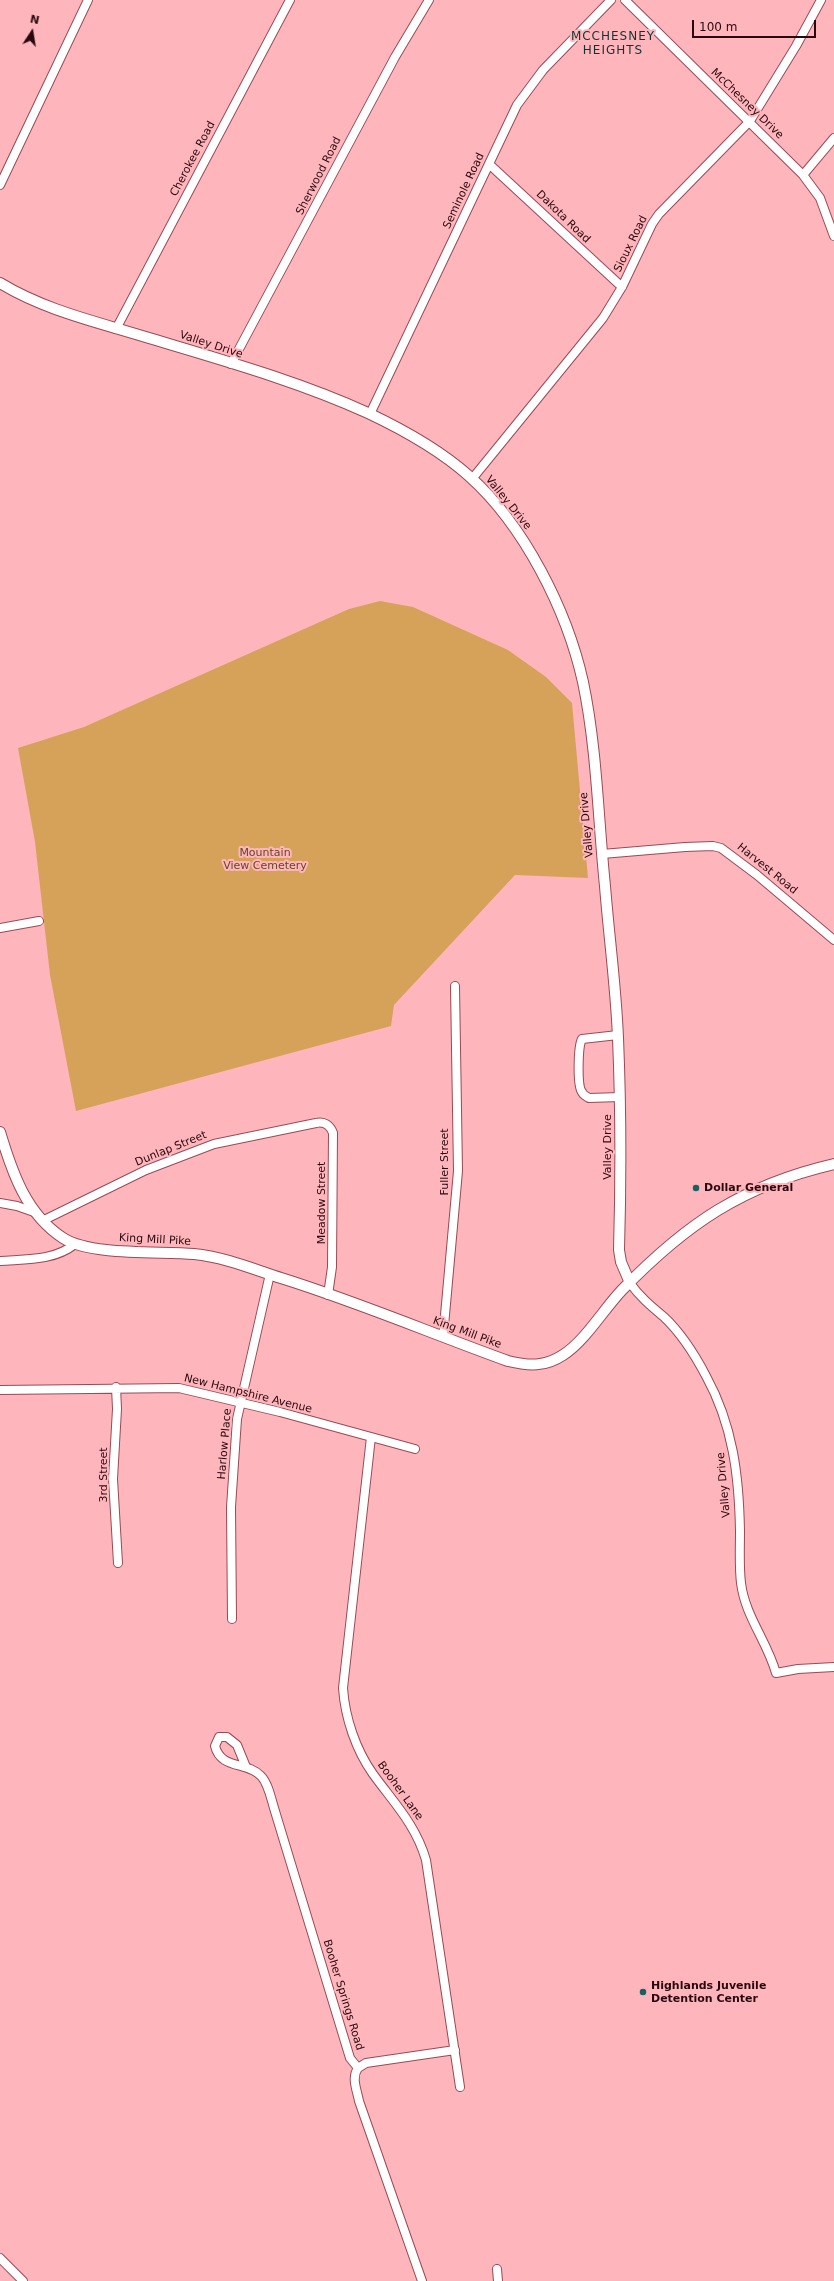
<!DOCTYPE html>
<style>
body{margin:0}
#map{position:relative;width:834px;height:2281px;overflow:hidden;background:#feb6bc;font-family:"DejaVu Sans",sans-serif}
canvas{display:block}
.north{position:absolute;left:12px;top:12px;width:40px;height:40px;-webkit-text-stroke:3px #feb6bc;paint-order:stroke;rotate:12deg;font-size:11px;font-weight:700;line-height:16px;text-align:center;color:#28090e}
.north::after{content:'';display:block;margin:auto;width:14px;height:18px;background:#28090e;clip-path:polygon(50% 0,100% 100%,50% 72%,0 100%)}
.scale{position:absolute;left:692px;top:20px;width:124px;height:18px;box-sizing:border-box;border:2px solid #28090e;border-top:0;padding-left:5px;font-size:12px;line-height:14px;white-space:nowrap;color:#28090e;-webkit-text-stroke:3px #feb6bc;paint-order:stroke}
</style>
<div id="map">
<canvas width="834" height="2281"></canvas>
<div class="north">N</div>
<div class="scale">100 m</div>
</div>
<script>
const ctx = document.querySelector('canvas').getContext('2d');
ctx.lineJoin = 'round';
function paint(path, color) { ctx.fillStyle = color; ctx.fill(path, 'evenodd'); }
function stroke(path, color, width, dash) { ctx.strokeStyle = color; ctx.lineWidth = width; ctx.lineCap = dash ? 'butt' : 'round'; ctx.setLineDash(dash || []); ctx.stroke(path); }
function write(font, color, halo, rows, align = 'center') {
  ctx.font = font + ' "DejaVu Sans",sans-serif'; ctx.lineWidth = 4; ctx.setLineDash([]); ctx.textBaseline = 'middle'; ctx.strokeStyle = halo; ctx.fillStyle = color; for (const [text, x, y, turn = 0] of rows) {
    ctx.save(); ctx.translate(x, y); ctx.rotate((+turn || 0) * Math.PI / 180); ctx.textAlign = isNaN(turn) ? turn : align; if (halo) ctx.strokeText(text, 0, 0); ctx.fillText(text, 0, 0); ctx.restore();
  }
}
paint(new Path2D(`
 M380 601 413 607 508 650 546 677 572 703 588 878 515 875 394 1005 391 1026 76 1111 50 975 35 842 18 748 84 727 349 609Z`), '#d6a259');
const minor = new Path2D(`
 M625 0 803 175 820 198 834 236
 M489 164 622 287
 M803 175 834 138
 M0 185 88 0
 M116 329 290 0
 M231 364 395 57 429 0
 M370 414 517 105 543 70 611 0
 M472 479 603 318 622 287 652 224 659 214 750 121 796 46 821 0
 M602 854 685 847 713 846 721 848 757 875 834 940
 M0 928 39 921
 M618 1035 582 1039C578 1046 577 1086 582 1092 583 1095 586 1096 589 1098L620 1097
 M0 1203 17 1206 34 1212
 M42 1221 146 1170 214 1144 316 1123C324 1121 330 1125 333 1133L332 1267 328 1295
 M0 1261C26 1259 54 1261 75 1244
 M630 1283C639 1296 651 1306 664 1317 681 1333 695 1355 706 1376 733 1425 739 1476 740 1531 740 1548 739 1566 741 1583 745 1616 767 1641 776 1673L798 1669 834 1667
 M443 1337 458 1171 455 986
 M116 1387 117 1409 113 1479 118 1563
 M0 1390 179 1388 280 1412 415 1449
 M371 1437 343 1688C345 1718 356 1750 373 1774 394 1803 416 1825 426 1860L460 2087
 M232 1619 231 1507 237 1419 270 1274
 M246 1767 237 1745 227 1737H219L215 1746C221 1770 247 1761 261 1776 268 1783 271 1798 274 1808L350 2058 358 2068C351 2078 357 2090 359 2101L422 2281
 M358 2068 366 2063 455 2050
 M0 2258 23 2281
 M497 2269 498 2281`);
const major = new Path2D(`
 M0 283C46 311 98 322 149 338 222 360 298 381 368 413 404 430 440 450 469 476 524 525 567 610 583 682 597 749 598 818 605 886 609 937 616 987 618 1038 621 1109 621 1180 619 1250L621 1262 630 1283
 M0 1132C12 1172 26 1214 63 1238 91 1256 159 1251 194 1254 224 1257 253 1269 281 1278 358 1302 433 1334 508 1361 529 1366 545 1367 563 1355 585 1341 603 1310 622 1290 686 1224 743 1185 834 1164`);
stroke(minor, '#994a54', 10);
stroke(major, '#994a54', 12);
stroke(minor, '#fff', 8);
stroke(major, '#fff', 10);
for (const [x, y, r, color] of [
 [696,1188,4,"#136362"],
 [643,1992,4,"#136362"]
]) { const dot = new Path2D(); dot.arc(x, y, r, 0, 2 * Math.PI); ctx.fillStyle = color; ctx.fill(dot); stroke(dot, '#feb6bc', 1.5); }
write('11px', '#28090e', '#feb6bc', [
 ["McChesney Drive",747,104,44],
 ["Cherokee Road",193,159,-62],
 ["Sherwood Road",319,176,-63],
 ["Seminole Road",464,191,-65],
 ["Dakota Road",563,217,44],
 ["Sioux Road",631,244,-64],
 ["Valley Drive",211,345,18],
 ["Valley Drive",508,503,51],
 ["Valley Drive",587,825,-95],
 ["Harvest Road",767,869,39],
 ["Valley Drive",608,1147,-90],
 ["Dunlap Street",171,1149,-22],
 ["Fuller Street",445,1162,-90],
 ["Meadow Street",322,1203,-90],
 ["King Mill Pike",155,1240,3],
 ["King Mill Pike",467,1333,20],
 ["New Hampshire Avenue",248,1394,14],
 ["Harlow Place",225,1444,-85],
 ["3rd Street",104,1475,-90],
 ["Valley Drive",724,1485,-95],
 ["Booher Lane",400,1791,54],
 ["Booher Springs Road",343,1995,73]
]);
write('11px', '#644922', '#feb6bc', [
 ["Mountain",265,853],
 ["View Cemetery",265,866]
]);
write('bold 11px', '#28090e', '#feb6bc', [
 ["Dollar General",704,1188],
 ["Highlands Juvenile",651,1986],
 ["Detention Center",651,1999]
], 'left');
ctx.letterSpacing = '1px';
write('12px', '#113433', '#feb6bc', [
 ["MCCHESNEY",613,37],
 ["HEIGHTS",613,51]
]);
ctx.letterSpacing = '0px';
</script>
